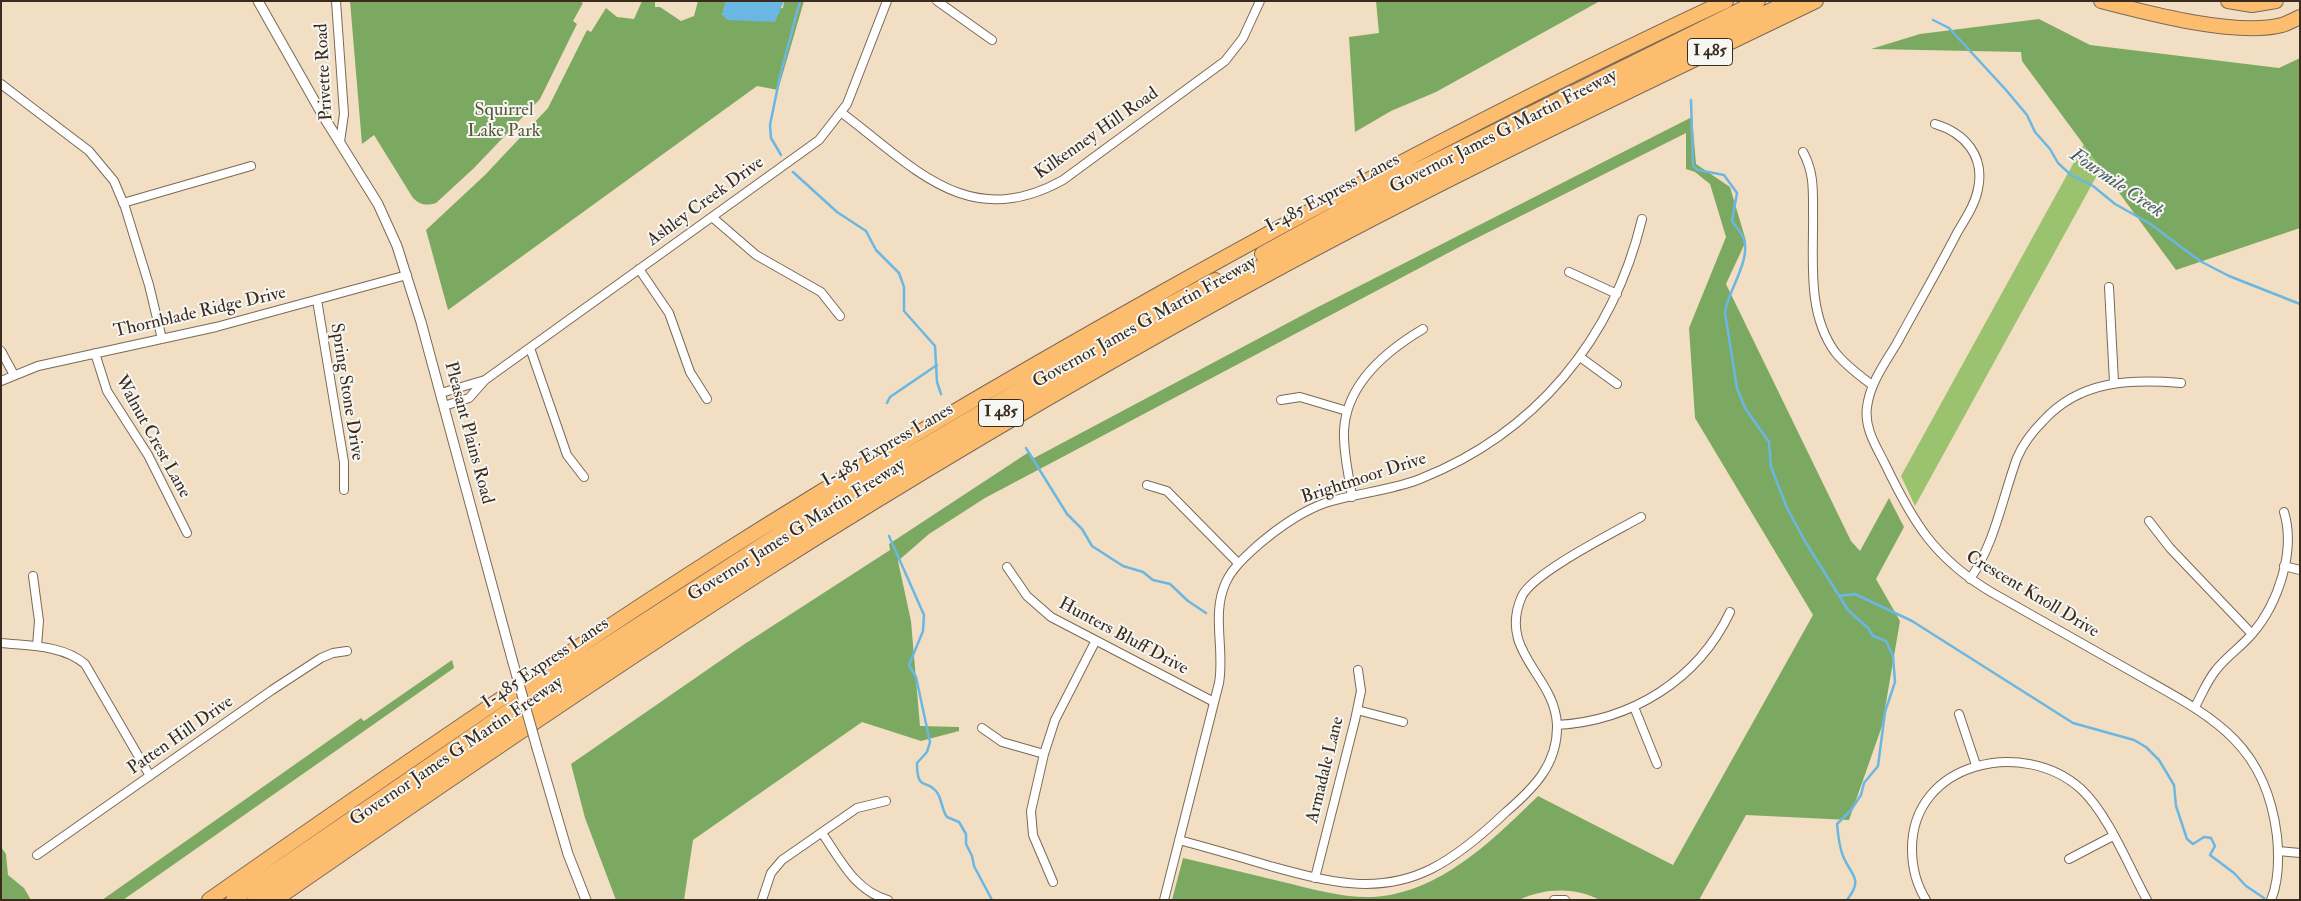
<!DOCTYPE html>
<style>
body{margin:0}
#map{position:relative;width:2301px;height:901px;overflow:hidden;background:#f2dfc3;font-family:"IM FELL Double Pica",serif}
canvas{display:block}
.frame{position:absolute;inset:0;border:2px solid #3b2a1e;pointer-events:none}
</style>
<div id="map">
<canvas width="2301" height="901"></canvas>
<div class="frame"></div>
</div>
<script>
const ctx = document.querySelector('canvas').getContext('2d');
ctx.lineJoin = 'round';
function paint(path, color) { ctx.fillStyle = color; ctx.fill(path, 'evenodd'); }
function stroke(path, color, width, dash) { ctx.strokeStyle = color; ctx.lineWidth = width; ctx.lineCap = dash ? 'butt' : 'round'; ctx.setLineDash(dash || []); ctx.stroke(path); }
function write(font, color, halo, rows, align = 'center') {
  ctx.font = font + ' "IM FELL Double Pica",serif'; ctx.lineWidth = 4; ctx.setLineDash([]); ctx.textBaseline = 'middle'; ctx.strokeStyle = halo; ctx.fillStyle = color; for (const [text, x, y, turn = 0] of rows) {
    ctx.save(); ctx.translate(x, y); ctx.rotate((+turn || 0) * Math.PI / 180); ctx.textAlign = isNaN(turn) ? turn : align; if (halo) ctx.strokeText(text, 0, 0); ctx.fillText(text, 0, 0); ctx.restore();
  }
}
paint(new Path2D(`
 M2084 144 2101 168 1915 506 1901 476Z`), '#9bc36f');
paint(new Path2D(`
 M350 1H579L583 3 573 21 577 24 540 99 474 168 436 203C426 206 420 205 413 198L374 135 362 144Z
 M642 1H655V7H660L681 21 694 16 698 1H726L722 15 783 8 784 1H804L778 90 757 86 448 310 426 230 485 175 548 108 587 30 591 32 606 8 617 17 634 19Z
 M1376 1H1600L1436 92 1391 111 1355 132 1349 37 1379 33Z
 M2039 19 2090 45 2279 68 2300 58V228L2176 270 2022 61 2021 52 1871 49 1920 34Z
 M1692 117 1696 164 1730 187 1746 241 1726 284 1851 541 1860 551 1889 498 1904 527 1876 579 1900 621 1882 726 1849 820 1746 815 1699 900H1600C1574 887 1545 888 1519 900H1172L1183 858C1217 866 1250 874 1283 882 1313 889 1342 898 1373 897 1440 893 1493 840 1538 796L1673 865 1813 615 1695 418 1689 328 1726 237 1710 184 1695 172 1686 169V133L1465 244 985 498 929 534 898 561 911 621 920 726 959 727V731L921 741 862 722 693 840 684 900H616L585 818 571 764 743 645 890 550 889 544 1029 452 1034 458 1316 308Z
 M452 660 454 668 123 900H102L361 718 364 721Z
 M1 847 6 854 8 875 24 888 31 900H1Z`), '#7ca962');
paint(new Path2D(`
 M726 1H784L775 22 727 20 722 14Z`), '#6ab7e3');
stroke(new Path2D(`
 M1933 20 1949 28 2006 90 2027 115 2035 132 2050 149 2058 163 2071 175 2093 186 2115 204 2149 223 2200 261 2229 276 2300 304
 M1691 100 1693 166 1698 170 1724 175 1737 193 1732 221C1735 227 1741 231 1743 237 1753 258 1727 292 1725 313L1737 388 1745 408 1769 442 1771 467 1787 508 1806 543 1848 610 1868 628 1873 636 1886 641 1893 656 1895 682 1885 712 1878 766 1864 783 1861 795 1851 810 1837 824C1838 835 1839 846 1843 856 1851 876 1864 878 1847 900
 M781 155 771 138 770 125 780 76 800 1
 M793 172 837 212 866 231 876 250 899 273 904 287V311L935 346 937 382 941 394
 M887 403 890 397 937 365
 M1026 448 1067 514 1082 529 1092 546 1123 566 1143 572 1153 580 1170 584 1188 601 1206 613
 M889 536 924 615 923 631 909 665 916 677 930 742 927 752 917 763C917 794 928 777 938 794 942 801 942 810 947 817L959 822 966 834V844L972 856 974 866 992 900
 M1839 596 1855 594 1912 621 2073 723 2134 740 2146 747 2159 760 2174 785 2176 806 2187 839 2193 844 2204 837 2211 838 2215 846 2210 855 2234 873 2246 886 2264 898`), '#6ab7e3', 2.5);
const minor = new Path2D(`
 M336 1 344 114 340 142
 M937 1 992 40
 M1 84 89 151 114 181 125 207 149 285 162 339
 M842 113C914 167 968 233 1063 180L1225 61 1243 38 1260 1
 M1935 124C1965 133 1985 156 1978 189 1975 205 1965 219 1957 233 1938 270 1917 306 1897 343 1885 363 1870 383 1867 407 1864 428 1876 446 1885 464 1913 522 1934 558 1991 592 2037 618 2083 644 2129 670 2206 714 2265 738 2277 836 2279 857 2279 881 2271 900
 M1803 152C1814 172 1813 190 1813 211 1814 258 1806 312 1835 352 1845 365 1859 375 1872 385
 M123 203 251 166
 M712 217 756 255 821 292 840 316
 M639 269 669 313 690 372 707 399
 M1569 272 1617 294
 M2109 287 2114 382
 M317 300 344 462V490
 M530 348 567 455 584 477
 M1 351 14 375
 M95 353 107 391 148 455 187 533
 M1580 357 1617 384
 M485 380 819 140 847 104 887 1
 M1 381 38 366 216 327 407 275
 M441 393 485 380 469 398 444 406
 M1281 400 1300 397 1347 411
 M1147 485 1167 491 1238 563
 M1352 497C1349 475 1343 453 1344 431 1346 384 1386 351 1423 329
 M2149 521 2170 548 2252 634
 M2284 566 2300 570
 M1007 567 1027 596 1051 617 1214 702
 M33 576 39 621 37 646
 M1970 579C1995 543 2002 499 2017 458 2023 444 2032 432 2043 421 2080 380 2130 379 2181 383
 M1 643C29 646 63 645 85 664L150 776
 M1634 707 1657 764
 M2195 707C2202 694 2207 681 2216 670 2226 657 2241 647 2252 634 2278 604 2296 551 2284 512
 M1357 710 1403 722
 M1959 714 1976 765
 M1557 725C1631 721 1698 680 1730 612
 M982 728 1002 742 1044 754
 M822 833C840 859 855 891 888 900
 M1179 840C1209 848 1240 857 1270 866 1325 881 1377 896 1431 869 1459 855 1484 833 1506 812 1534 788 1558 764 1557 725 1555 675 1497 652 1522 596 1534 572 1615 532 1641 517
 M2278 851 2300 853
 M37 855 272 690 321 658 333 653 347 651
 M2069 859 2113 836
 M1315 878 1355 720 1361 691 1358 670
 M1053 882 1033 835 1031 811 1044 754 1055 720 1095 642
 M762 900 771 873 782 860 857 808 886 801
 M1164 900 1219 683C1225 649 1211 614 1226 582 1233 567 1246 556 1258 545 1278 528 1300 512 1325 503 1356 493 1389 491 1420 479 1536 433 1613 339 1642 219
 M1554 900H1565
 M1926 900C1916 884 1912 868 1912 849 1912 762 2023 737 2081 789 2108 814 2129 867 2147 900`);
const tertiary = new Path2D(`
 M258 1 322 114 378 204 397 246 421 322 512 659
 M537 748 568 854 586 900`);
const motorway = new Path2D(`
 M2101 1C2147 13 2237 37 2282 25 2288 23 2294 20 2300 17
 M2228 1 2252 5 2276 1
 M1262 254 1391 183 1758 1
 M209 900C376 783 544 667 716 557 861 465 1009 378 1159 294 1345 190 1533 91 1726 1
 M233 900 558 677 827 503 1107 338 1215 280
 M255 900C446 767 637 633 836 512 1144 323 1462 152 1791 1
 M275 900C435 789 596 679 759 574 913 476 1071 383 1230 295 1421 189 1619 96 1816 1`);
stroke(minor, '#7b6958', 10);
stroke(tertiary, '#7b6958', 11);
stroke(motorway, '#7b6958', 16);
stroke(minor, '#fff', 8);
stroke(tertiary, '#fff', 9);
stroke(motorway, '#fcbd6f', 14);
const tertiaryBridge = new Path2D(`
 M512 659 537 748`);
stroke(tertiaryBridge, '#7b6958', 11, []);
stroke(tertiaryBridge, '#fff', 9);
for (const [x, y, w] of [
 [1710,52,45],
 [1001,413,45]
]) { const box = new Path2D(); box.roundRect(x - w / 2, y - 13.5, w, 27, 4); ctx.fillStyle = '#f6f6f2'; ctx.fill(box); stroke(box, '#3b2a1e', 1); }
write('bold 16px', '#3b2a1e', null, [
 ["I 485",1710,52],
 ["I 485",1001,413]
]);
write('18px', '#3b2a1e', '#f6f6f2', [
 ["Privette Road",325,72,-93],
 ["Governor James G Martin Freeway",1504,132,-27],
 ["Kilkenney Hill Road",1097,134,-35],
 ["I-485 Express Lanes",1333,194,-28],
 ["Ashley Creek Drive",706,202,-36],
 ["Thornblade Ridge Drive",200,313,-13],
 ["Governor James G Martin Freeway",1145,323,-29],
 ["Spring Stone Drive",346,392,81],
 ["Pleasant Plains Road",468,433,75],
 ["Walnut Crest Lane",152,437,61],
 ["I-485 Express Lanes",888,446,-30],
 ["Brightmoor Drive",1364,479,-18],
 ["Governor James G Martin Freeway",797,531,-32],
 ["Crescent Knoll Drive",2032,595,31],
 ["Hunters Bluff Drive",1123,637,28],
 ["I-485 Express Lanes",546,664,-34],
 ["Patten Hill Drive",181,736,-35],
 ["Governor James G Martin Freeway",457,752,-34],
 ["Armadale Lane",1326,770,-76]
]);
write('18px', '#585836', '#f6f6f2', [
 ["Squirrel",504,111],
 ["Lake Park",504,132]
]);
write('italic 19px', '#4b5b63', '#f6f6f2', [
 ["Fourmile Creek",2116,184,34]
]);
</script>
